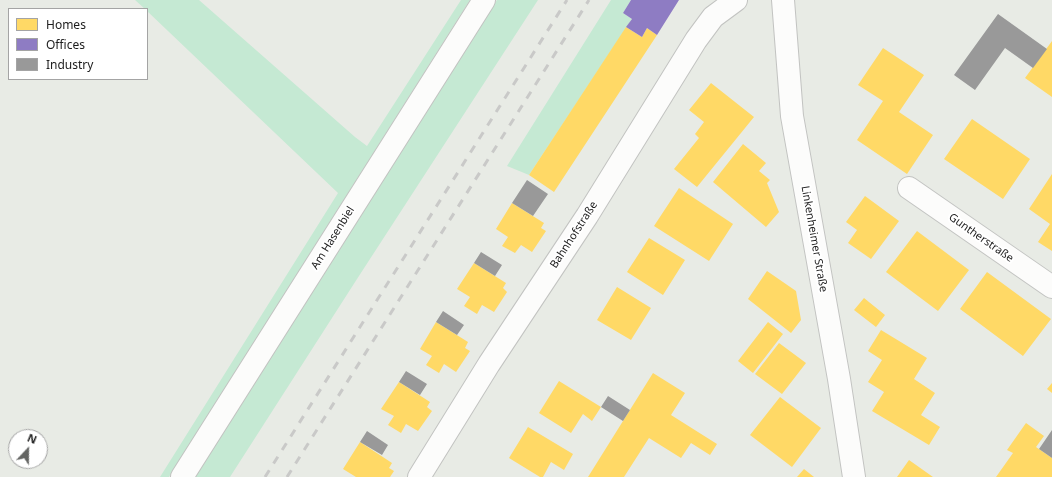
<!DOCTYPE html>
<meta charset="utf-8">
<style>
body{margin:0}
#map{position:relative;width:1052px;height:477px;overflow:hidden;background:#e8ebe5;font-family:"Noto Sans",sans-serif}
canvas{display:block}
.legend{position:absolute;left:8px;top:8px;width:140px;height:72px;box-sizing:border-box;background:#fff;border:1px solid #a4a4a4;margin:0;padding:5px 7px;list-style:none;font-size:12px;color:#1c1c1c}
.legend li{display:flex;align-items:center;gap:8px;height:20px}
.legend b{width:20px;border:1px solid #a4a4a4}
.north{position:absolute;left:8px;top:429px;width:40px;height:40px;box-sizing:border-box;background:#fff;border:1px solid #a4a4a4;border-radius:50%;rotate:22deg;font-size:11px;font-weight:700;line-height:16px;text-align:center;color:#1c1c1c}
.north::after{content:'';display:block;margin:auto;width:14px;height:18px;background:#636462;clip-path:polygon(50% 0,100% 100%,50% 72%,0 100%)}
</style>
<div id="map">
<canvas width="1052" height="477"></canvas>
<ul class="legend">
<li><b style="height:11px;background:#ffd966"></b>Homes</li>
<li><b style="height:11px;background:#8e7cc3"></b>Offices</li>
<li><b style="height:11px;background:#999"></b>Industry</li>
</ul>
<div class="north">N</div>
</div>
<script>
const ctx = document.querySelector('canvas').getContext('2d');
ctx.lineJoin = 'round';
function paint(path, color) { ctx.fillStyle = color; ctx.fill(path, 'evenodd'); }
function stroke(path, color, width, dash) { ctx.strokeStyle = color; ctx.lineWidth = width; ctx.lineCap = dash ? 'butt' : 'round'; ctx.setLineDash(dash || []); ctx.stroke(path); }
function write(font, color, halo, rows, align = 'center') {
  ctx.font = font + ' "Noto Sans",sans-serif'; ctx.lineWidth = 4; ctx.setLineDash([]); ctx.textBaseline = 'middle'; ctx.strokeStyle = halo; ctx.fillStyle = color; for (const [text, x, y, turn = 0] of rows) {
    ctx.save(); ctx.translate(x, y); ctx.rotate((+turn || 0) * Math.PI / 180); ctx.textAlign = isNaN(turn) ? turn : align; if (halo) ctx.strokeText(text, 0, 0); ctx.fillText(text, 0, 0); ctx.restore();
  }
}
paint(new Path2D(`
 M135 0H199L355 137 367 146 461 0H470L169 477H160L338 193 147 11V9H145Z
 M497 0H538L357 279 230 477H194C296 318 395 158 497 0Z
 M611 0H631L623 13 632 19 529 175 507 166Z`), '#c5e9d3');
paint(new Path2D(`
 M626 27 642 37 647 28 657 35 554 192 529 175Z
 M1052 41V97L1025 78Z
 M883 48 924 75 899 112 933 135 907 174 857 140 883 101 858 85Z
 M711 83 754 117 697 187 674 169 699 138 695 134 704 122 689 110Z
 M972 119 1030 159 1003 199 944 159Z
 M743 144 766 163 759 171 770 180 767 183 779 212 766 227 713 182Z
 M1052 174V251L1038 242 1050 224 1029 209Z
 M679 188 733 224 709 261 654 226Z
 M865 196 899 221 871 259 848 243 857 230 846 222Z
 M512 203 544 223 541 228 546 231 532 252 521 245 515 253 502 246 508 237 496 229Z
 M917 231 969 270 938 311 886 272Z
 M649 238 685 260 663 295 627 272Z
 M474 263 506 283 503 288 507 292 494 312 482 305 477 314 464 306 470 297 457 289Z
 M767 271 796 291 801 320 791 333 748 299Z
 M987 272 1051 319 1023 356 960 309Z
 M617 287 651 308 631 340 597 320Z
 M864 298 885 315 876 327 854 310Z
 M436 322 468 342 465 348 470 351 456 372 444 364 439 373 426 365 432 356 420 349Z
 M768 322 783 334 753 373 738 361Z
 M881 330 927 358 914 379 935 393 921 415 940 427 929 445 872 411 884 392 868 382 882 360 868 351Z
 M779 343 806 363 782 394 755 374Z
 M653 373 685 393 671 415 717 444 710 455 691 443 681 458 649 438 624 477H588Z
 M559 381 601 407 592 421 583 414 571 433 539 413Z
 M399 382 430 402 427 407 432 411 418 431 406 424 401 433 388 425 394 416 381 409Z
 M1052 383V393L1047 389Z
 M780 397 821 428 792 467 750 435Z
 M1026 423 1044 436 1036 447 1052 458V477H996L1013 453 1007 450Z
 M528 427 573 454 564 470 551 462 543 477H540L509 458Z
 M360 442 392 463 389 468 394 471 390 477H356L343 469Z
 M909 460 933 477H897Z
 M804 469 814 477H797Z`), '#ffd966');
paint(new Path2D(`
 M631 0H679L657 35 647 28 642 37 626 27 632 19 623 13Z`), '#8e7cc3');
paint(new Path2D(`
 M998 14 1047 49 1033 68 1005 48 975 90 954 75Z
 M527 180 548 194 533 216 512 203Z
 M481 252 502 265 495 276 474 263Z
 M443 311 464 325 457 335 436 322Z
 M406 371 427 384 420 395 399 382Z
 M608 396 630 410 623 421 601 407Z
 M1052 430V458L1039 449Z
 M367 431 388 445 382 455 360 442Z`), '#999');
const minor = new Path2D(`
 M783 0 792 116 839 379 854 477
 M909 188 1052 287
 M182 477 484 0
 M419 477 489 364 587 216 696 40 713 17 736 0`);
stroke(minor, '#c2c3c1', 24);
stroke(minor, '#fcfcfb', 22);
stroke(new Path2D(`
 M265 477 567 0
 M287 477 589 0`), '#c9c9c8', 3, [8, 8]);
write('11px', '#1c1c1c', '#fff', [
 ["Bahnhofstraße",574,235,-57],
 ["Am Hasenbiel",333,238,-58],
 ["Guntherstraße",981,238,35],
 ["Linkenheimer Straße",814,239,80]
]);
</script>
